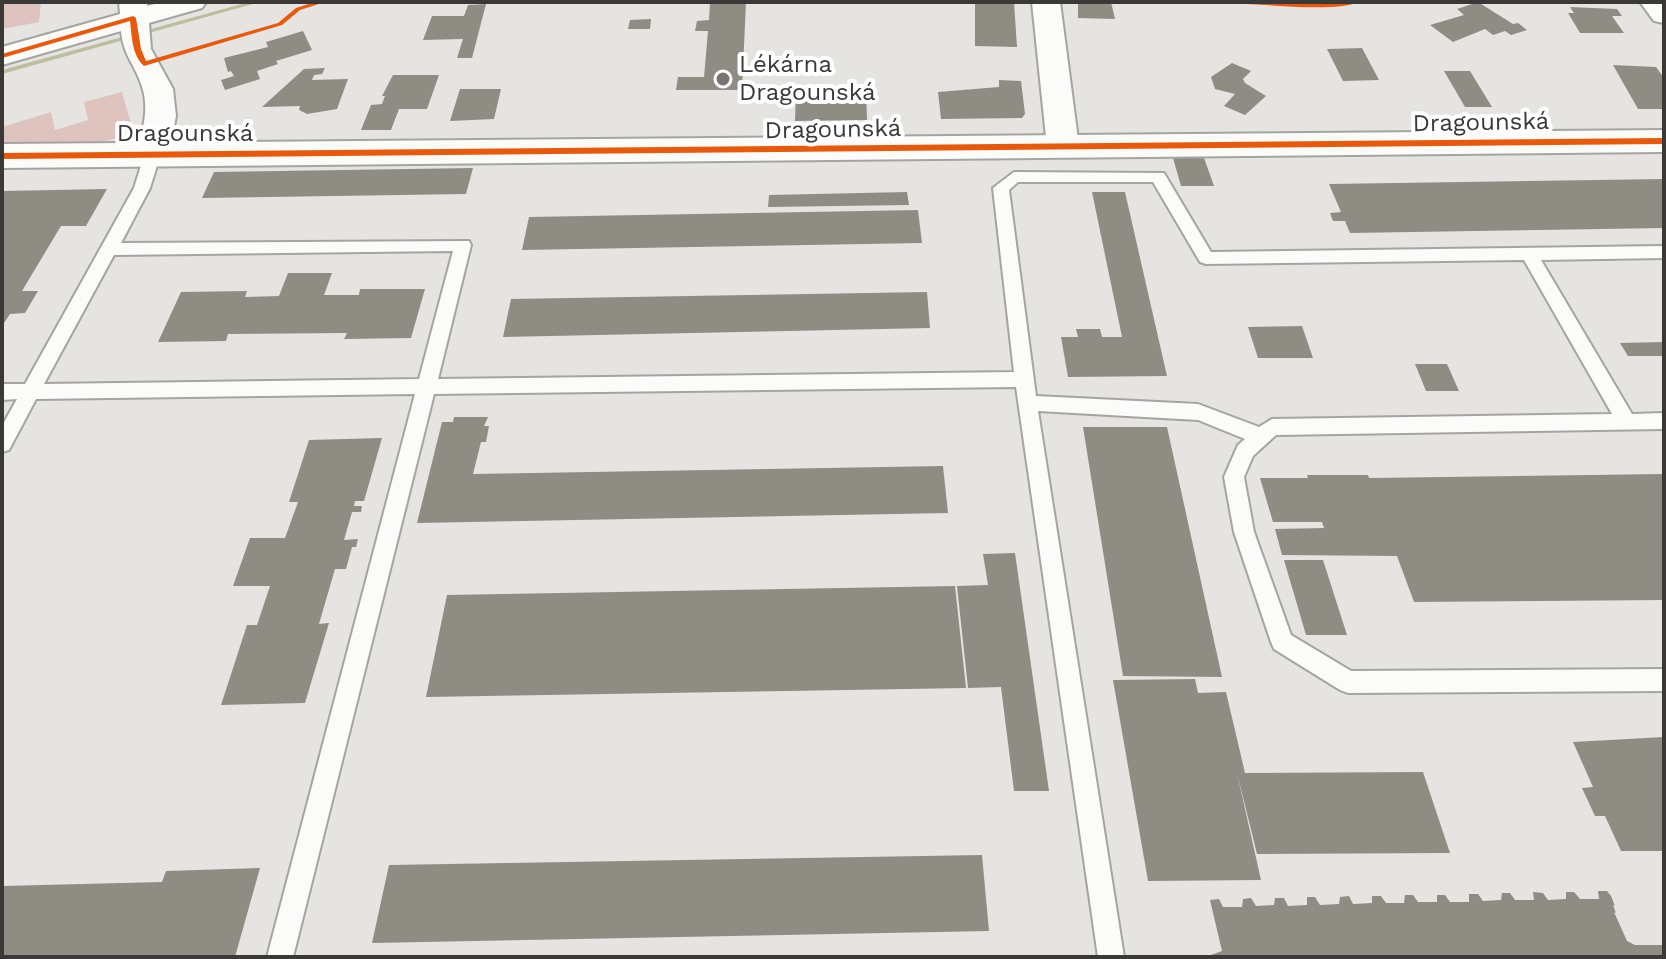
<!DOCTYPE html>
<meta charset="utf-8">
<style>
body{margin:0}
#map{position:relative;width:1666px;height:959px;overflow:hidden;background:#e6e4e1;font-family:"Work Sans",sans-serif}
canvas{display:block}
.frame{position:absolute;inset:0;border:4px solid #3b3937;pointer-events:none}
</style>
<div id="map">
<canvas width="1666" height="959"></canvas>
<div class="frame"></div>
</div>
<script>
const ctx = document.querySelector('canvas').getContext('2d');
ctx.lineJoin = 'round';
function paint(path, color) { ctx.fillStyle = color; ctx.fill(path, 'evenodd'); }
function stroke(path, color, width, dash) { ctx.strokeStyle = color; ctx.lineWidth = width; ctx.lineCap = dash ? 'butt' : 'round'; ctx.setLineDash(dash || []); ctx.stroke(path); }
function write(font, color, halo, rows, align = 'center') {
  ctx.font = font + ' "Work Sans",sans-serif'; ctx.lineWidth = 8; ctx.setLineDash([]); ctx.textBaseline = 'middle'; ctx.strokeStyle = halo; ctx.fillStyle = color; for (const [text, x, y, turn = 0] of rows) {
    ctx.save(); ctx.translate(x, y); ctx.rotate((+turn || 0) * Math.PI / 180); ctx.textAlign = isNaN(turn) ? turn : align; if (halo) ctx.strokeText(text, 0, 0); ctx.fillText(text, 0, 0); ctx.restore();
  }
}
paint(new Path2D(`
 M2 2H41L39 22 2 29Z
 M122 92 132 127 117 138 102 142 2 144V127L51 112 55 130 88 120 84 102Z`), '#dfc3bf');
paint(new Path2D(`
 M249 2H260L2 74V70Z`), '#bcbe9e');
paint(new Path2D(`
 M710 2H746L742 90H676L678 77H704L708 31H695L697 21 709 20Z
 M1014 2 1017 47 975 46V3Z
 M1078 2H1111L1115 19 1078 18Z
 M1478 2 1513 24 1518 23 1527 30 1511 35 1505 31 1493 35 1485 29 1453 42 1430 25 1464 15 1457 9Z
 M486 4 472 58H457L463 39 423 40 432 16H464L468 5Z
 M1570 7 1617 9 1622 16H1612L1624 33H1580L1568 13H1574Z
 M651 19 650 29H628L630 20Z
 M303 31 312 50 276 61 278 64 257 71 260 79 225 90 221 80 234 76 231 71 228 72 224 58 268 47 266 42Z
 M1362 48 1379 80 1343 81 1327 49Z
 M1232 63 1251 71 1243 79 1245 83 1266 96 1245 115 1224 106 1235 94 1215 89 1211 77Z
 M1613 65 1656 67 1664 78V109H1638Z
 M325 68 322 74 314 75 312 80 348 79 337 109 307 114 299 110 300 106 262 107 304 69Z
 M1444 71H1470L1492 107H1465Z
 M393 75H439L427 109H399L391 130H361L371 105 382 104 385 96H382Z
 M999 80 1021 81 1025 114 1022 118 941 119 938 92 999 87Z
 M460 89H501L494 119 450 121Z
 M866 90 867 120 795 121 796 91Z
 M1173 158H1204L1214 186H1181Z
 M473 168 466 194 202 198 214 172Z
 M1663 179 1664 228 1350 233 1345 221H1333L1330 213 1341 212 1329 184Z
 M107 189 86 226H61L22 291H38L25 313 10 314 2 326V191Z
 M907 192 909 205 768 207 769 195Z
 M1092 192H1125L1167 376 1068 377 1061 337H1078L1076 329H1100L1102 337H1122Z
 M918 210 922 243 522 250 529 217Z
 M288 273H332L324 295H359L360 289H425L411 338 344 339 347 333 228 334 226 341 158 342 181 292 247 291 245 297 279 296Z
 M927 292 930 328 503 337 511 299Z
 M1302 326 1313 358H1258L1248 327Z
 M1664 342V356H1628L1620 343Z
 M1415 364H1447L1459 391H1426Z
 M454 417H488L484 426H489L486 442H481L473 474 943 466 948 513 417 523 442 422H453Z
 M1083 427H1167L1222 677 1123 676Z
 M382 438 364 501H355L354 506H362L361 512H352L344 540 358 539 356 547H352L346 569H335L319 624 329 623 305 703 221 705 247 625H257L270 586H233L250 538H285L298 502H289L309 440Z
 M1664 474V600L1414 602 1397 556 1282 555 1275 529 1324 528 1322 522H1273L1260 478H1308L1307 475H1368L1369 478Z
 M1015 553 1049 791H1014L1001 687 968 688 957 586 988 585 983 554Z
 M1284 560H1323L1347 635H1306Z
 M955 586 966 688 426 697 447 595Z
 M1195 679 1198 693 1226 692 1245 773 1423 772 1450 853 1257 854 1237 773 1261 880 1148 881 1113 680Z
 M1664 737V851H1621L1605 816H1595L1582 788 1593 787 1573 742Z
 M982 855 989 931 372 943 389 865Z
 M260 868 235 957H2V886L162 882 166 871Z
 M1598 891H1607L1611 896 1615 906 1613 905 1616 913 1614 912 1627 941 1635 945H1664V957H1205L1222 951 1210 900 1219 899 1223 907H1242L1243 899 1251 898 1256 906 1274 905 1275 898H1284L1288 906 1307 905V897H1315L1320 905 1339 904 1340 897 1349 896 1353 904 1372 903V896H1381L1386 903H1404L1405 895H1413L1418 902H1437V895H1445L1450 902H1469V894H1478L1483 901 1501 900 1502 893H1510L1515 900H1534L1533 892 1543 893 1548 900 1566 899V892H1574L1580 899H1599Z`), '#8f8c83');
const service = new Path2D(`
 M153 148 161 153 150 188 121 243 469 241 471 245 438 379 1014 372 993 188 1014 172 1164 173 1211 252 1664 246V258L1541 260 1632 414 1664 413V429L1276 435 1253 456 1244 477 1254 532 1291 635 1351 671 1664 669V691L1348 693 1340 690 1274 649 1271 642 1234 532 1224 477 1238 445 1245 439 1198 420 1038 411 1124 957H1098L1016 387 434 394 293 957H267L415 394 36 399 9 450 2 452V426L17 399 2 400V384H25L134 188 145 153ZM1018 182H1153L1200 262 1206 264 1524 260 1612 414 1272 419 1259 427 1198 404 1036 396 1009 190ZM453 251 419 379 44 384 114 255Z`);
const minor = new Path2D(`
 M119 2H147V6L162 2H206L202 8 149 23 151 49 173 89 176 116 169 153 164 160 153 164 142 160 137 153C142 132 149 111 143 90 137 67 123 56 121 31L2 65V47L120 14Z
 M1032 2H1060L1079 147 1074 154 1063 157 1052 154 1047 147Z
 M1640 2H1664V23L1654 21Z`);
const tertiary = new Path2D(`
 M1664 130V152L2 168V144Z`);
stroke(service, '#a6a4a2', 4);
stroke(minor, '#a6a4a2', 4);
stroke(tertiary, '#a6a4a2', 4);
paint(service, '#fbfbfa');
paint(minor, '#fbfbfa');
paint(tertiary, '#fbfbfa');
paint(new Path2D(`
 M315 2H325L300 10 282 25 144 66C132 55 132 37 130 21L2 58V54L133 16 136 18 141 49 146 61 278 23 296 8Z
 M1243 2H1359C1336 12 1274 5 1246 4Z
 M1664 138V144L2 159V153Z`), '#e8590c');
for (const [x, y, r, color] of [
 [723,79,8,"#777572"]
]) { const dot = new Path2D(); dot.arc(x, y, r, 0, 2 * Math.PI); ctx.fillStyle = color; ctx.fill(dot); stroke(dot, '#fff', 3); }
write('24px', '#3b3937', '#fff', [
 ["Lékárna",739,65],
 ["Dragounská",739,93]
], 'left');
write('24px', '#3b3937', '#fff', [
 ["Dragounská",1481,123,-1],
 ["Dragounská",833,130,-1],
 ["Dragounská",185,134]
]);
</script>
